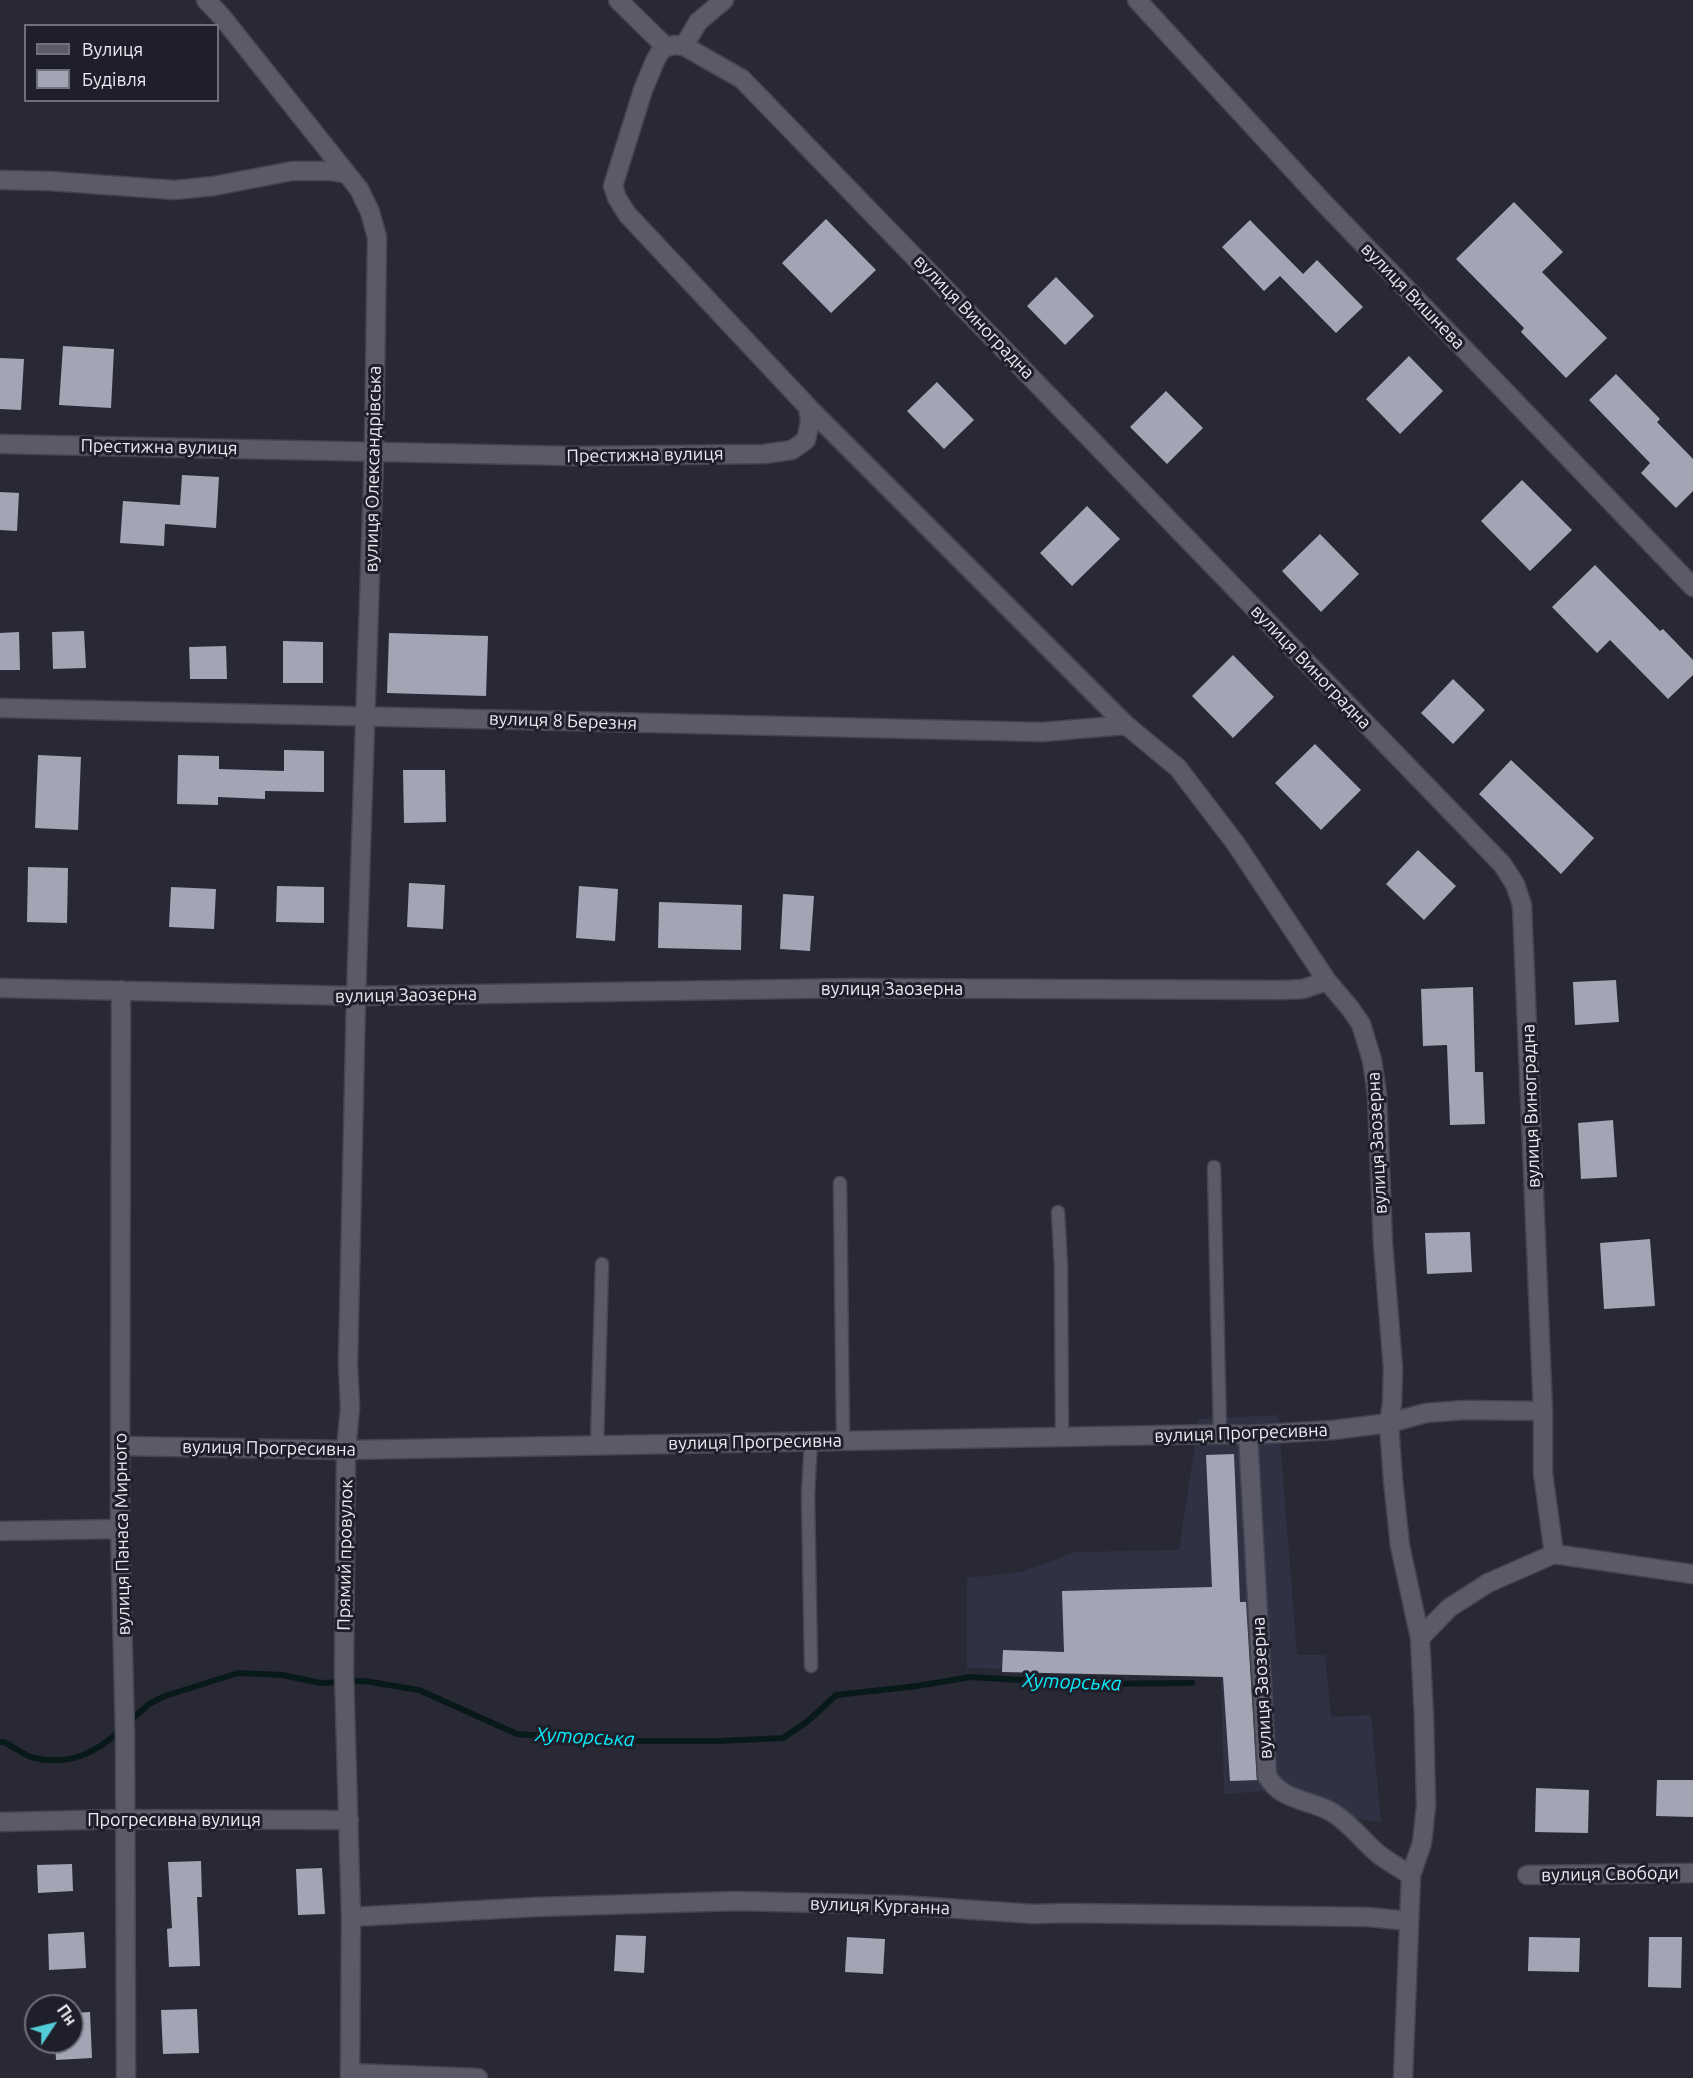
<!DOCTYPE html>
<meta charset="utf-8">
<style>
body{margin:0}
#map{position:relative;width:1693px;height:2078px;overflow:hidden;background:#292936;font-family:Ubuntu,sans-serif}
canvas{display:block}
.legend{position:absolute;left:24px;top:24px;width:195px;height:78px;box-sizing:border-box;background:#1f1f2b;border:2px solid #70707b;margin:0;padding:8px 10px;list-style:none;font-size:18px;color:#eaeaf3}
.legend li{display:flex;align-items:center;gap:12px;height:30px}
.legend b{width:30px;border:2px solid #70707b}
.north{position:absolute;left:24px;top:1994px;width:60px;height:60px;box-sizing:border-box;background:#1f1f2b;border:2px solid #70707b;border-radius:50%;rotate:55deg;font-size:16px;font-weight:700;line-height:24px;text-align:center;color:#eaeaf3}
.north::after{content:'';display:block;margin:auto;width:21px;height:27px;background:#52ccd6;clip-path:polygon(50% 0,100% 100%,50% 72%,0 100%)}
</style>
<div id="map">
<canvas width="1693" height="2078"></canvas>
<ul class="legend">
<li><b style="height:8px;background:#5a5a69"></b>Вулиця</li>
<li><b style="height:16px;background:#a3a4b4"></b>Будівля</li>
</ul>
<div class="north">Пн</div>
</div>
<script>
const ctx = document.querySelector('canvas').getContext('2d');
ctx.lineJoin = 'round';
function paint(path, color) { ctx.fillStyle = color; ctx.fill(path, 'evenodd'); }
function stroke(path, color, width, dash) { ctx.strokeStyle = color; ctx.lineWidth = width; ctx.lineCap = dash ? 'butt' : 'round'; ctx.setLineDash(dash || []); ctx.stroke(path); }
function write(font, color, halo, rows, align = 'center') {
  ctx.font = font + ' Ubuntu,sans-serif'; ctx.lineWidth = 6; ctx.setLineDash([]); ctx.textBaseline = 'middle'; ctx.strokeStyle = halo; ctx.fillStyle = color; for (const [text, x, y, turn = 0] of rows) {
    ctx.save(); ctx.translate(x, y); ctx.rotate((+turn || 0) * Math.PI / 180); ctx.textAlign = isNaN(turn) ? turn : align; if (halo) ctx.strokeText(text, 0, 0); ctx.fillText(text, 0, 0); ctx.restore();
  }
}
paint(new Path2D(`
 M1278 1415 1297 1655H1325L1331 1717 1371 1715 1381 1822 1351 1818 1293 1789 1224 1794 1221 1674 967 1668V1578L1021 1572 1076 1552 1179 1550 1199 1419Z`), '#313144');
stroke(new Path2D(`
 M129 1722 149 1704 165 1696 238 1673 283 1675 320 1683 364 1681 419 1690 517 1734 606 1741H719L783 1738 808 1721 836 1695 917 1686 970 1677 1090 1684 1192 1683
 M0 1742H4C14 1747 24 1755 34 1758 70 1766 96 1753 122 1729`), '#08191a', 6);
paint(new Path2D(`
 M1514 202 1563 252 1542 272 1607 338 1566 378 1521 332 1524 328 1456 259Z
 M826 219 876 270 831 313 782 263Z
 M1250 220 1303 274 1317 260 1363 307 1336 333 1280 276 1264 291 1222 247Z
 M1056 277 1094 316 1065 345 1027 306Z
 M63 346 114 349 111 408 59 405Z
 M1409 356 1443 391 1400 434 1366 399Z
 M0 358 24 359 21 410 0 409Z
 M1616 374 1660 419 1657 422 1693 459V491L1676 508 1641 473 1650 463 1589 400Z
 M937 382 974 420 944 449 907 411Z
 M1166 391 1203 428 1167 464 1130 427Z
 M182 475 219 477 216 528 165 524 164 546 120 543 123 501 180 505Z
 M1522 480 1572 530 1530 571 1481 521Z
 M0 492 19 493 17 531 0 530Z
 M1087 506 1120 539 1072 586 1040 553Z
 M1320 534 1359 574 1321 612 1282 571Z
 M1595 565 1660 631 1663 629 1693 660V675L1668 699 1610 640 1597 653 1552 607Z
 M84 631 86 668 53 669 52 632Z
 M19 632 20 670H0V633Z
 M389 633 488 636 486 696 387 693Z
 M283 641 323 642V683H283Z
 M226 646 227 679H190L189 647Z
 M1233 655 1274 697 1233 738 1192 696Z
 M1453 679 1485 710 1453 744 1421 713Z
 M1315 744 1361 790 1321 830 1275 783Z
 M284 750 324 751V792L265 791V799L218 797V805L177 804 178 755 219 756V769L284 771Z
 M38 755 81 757 78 830 35 828Z
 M1511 760 1594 838 1561 874 1479 794Z
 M403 770H445L446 822 404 823Z
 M1418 850 1456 886 1424 920 1386 884Z
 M28 867 68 868 67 923 27 922Z
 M409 883 445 885 443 929 407 927Z
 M277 886 324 887V923L276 922Z
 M579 886 618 889 615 941 576 938Z
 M171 887 216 889 214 929 169 927Z
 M783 894 814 896 810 951 780 949Z
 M659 902 742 905 741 950 658 948Z
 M1616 980 1619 1022 1575 1025 1573 982Z
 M1473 987 1475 1072H1483L1485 1124 1450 1125 1447 1045 1423 1046 1421 989Z
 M1613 1120 1617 1177 1581 1179 1578 1123Z
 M1470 1232 1472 1272 1427 1274 1425 1233Z
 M1650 1239 1655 1306 1604 1309 1600 1243Z
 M1234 1454 1240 1602H1246L1257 1780 1230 1781 1223 1677 1002 1672 1003 1650 1064 1652 1062 1591 1212 1587 1206 1455Z
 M1657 1780H1693V1817L1656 1816Z
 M1536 1788 1589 1790 1588 1833 1535 1832Z
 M201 1861 202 1897H197L200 1966 169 1967 167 1929 172 1928 168 1862Z
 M72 1864 73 1891 38 1893 37 1865Z
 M322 1868 325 1914 298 1915 296 1869Z
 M84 1932 86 1968 49 1970 48 1934Z
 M616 1935 646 1936 644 1973 614 1971Z
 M847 1937 885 1939 883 1974 845 1972Z
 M1529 1937 1580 1938 1579 1972 1528 1971Z
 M1649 1937H1682L1681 1988 1648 1987Z
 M197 2009 199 2053 163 2054 161 2010Z
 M90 2012 92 2058 56 2060 55 2042H72V2013Z`), '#a3a4b4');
const lane = new Path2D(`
 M1214 1167 1220 1434
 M840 1183 843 1440
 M1058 1212 1061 1267 1062 1437
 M811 1441 808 1494 811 1666
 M597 1445 602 1264`);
const street = new Path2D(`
 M206 0 222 17 359 189 370 212 377 237 374 453 356 996 348 1364 350 1408 346 1450 344 1673 351 1917 350 2078
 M618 0 666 47
 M1137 0 1321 200 1693 587
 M684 46 698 22 724 0
 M0 180 50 181 175 190 214 186 292 171H331L347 174
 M808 407 1126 725 1178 768 1236 844 1327 981 1350 1008 1361 1024 1372 1060 1377 1094 1383 1244 1393 1368 1392 1404 1389 1423 1393 1480 1400 1546 1420 1638 1424 1718 1426 1806 1422 1843 1411 1875
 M0 444 573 456 764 454 792 450 806 440 810 422 808 407 627 214 617 198 613 186 643 90 655 61 660 52 666 47 675 45 684 46 742 79 1502 864 1515 884 1522 905 1543 1411V1473L1554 1554
 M0 708 1042 732 1126 725
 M0 988 356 996 851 988 1283 990 1303 989 1327 981
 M121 990 120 1529 125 1736 126 2078
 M1248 1435 1267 1776C1282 1801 1307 1799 1330 1811 1348 1821 1361 1839 1376 1852 1386 1861 1400 1868 1411 1875L1403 2078
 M120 1446 346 1450 1220 1434 1248 1435 1333 1430 1389 1423 1426 1413 1465 1410 1543 1411
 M0 1531 120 1529
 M1554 1554 1693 1574
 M1420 1638 1449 1608 1488 1583 1554 1554
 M0 1822 125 1819 349 1820
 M1527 1875 1693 1873
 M351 1917 536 1907 737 1901 901 1905 1034 1914 1065 1913 1368 1917 1409 1921
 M350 2073 478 2078`);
stroke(lane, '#454550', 15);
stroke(street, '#454550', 21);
stroke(lane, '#5a5a69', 12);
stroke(street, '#5a5a69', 18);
write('18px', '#eaeaf3', '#1f1f2b', [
 ["вулиця Вишнева",1413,296,46],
 ["вулиця Виноградна",974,317,46],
 ["Престижна вулиця",159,447,1],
 ["Престижна вулиця",645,455,-1],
 ["вулиця Олександрівська",373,469,-89],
 ["вулиця Виноградна",1311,667,46],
 ["вулиця 8 Березня",563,721,2],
 ["вулиця Заозерна",892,989],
 ["вулиця Заозерна",406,995,-1],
 ["вулиця Виноградна",1531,1106,-92],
 ["вулиця Заозерна",1377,1143,-93],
 ["вулиця Прогресивна",1241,1433,-2],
 ["вулиця Прогресивна",755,1442,-1],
 ["вулиця Прогресивна",269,1448,1],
 ["вулиця Панаса Мирного",122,1534,-91],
 ["Прямий провулок",345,1555,-89],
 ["вулиця Заозерна",1262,1688,-93],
 ["Прогресивна вулиця",174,1820],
 ["вулиця Свободи",1610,1874,-1],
 ["вулиця Курганна",880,1906,2]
]);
write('italic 20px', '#08ecf9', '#1f1f2b', [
 ["Хуторська",1072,1682,2],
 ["Хуторська",585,1737,3]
]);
</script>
